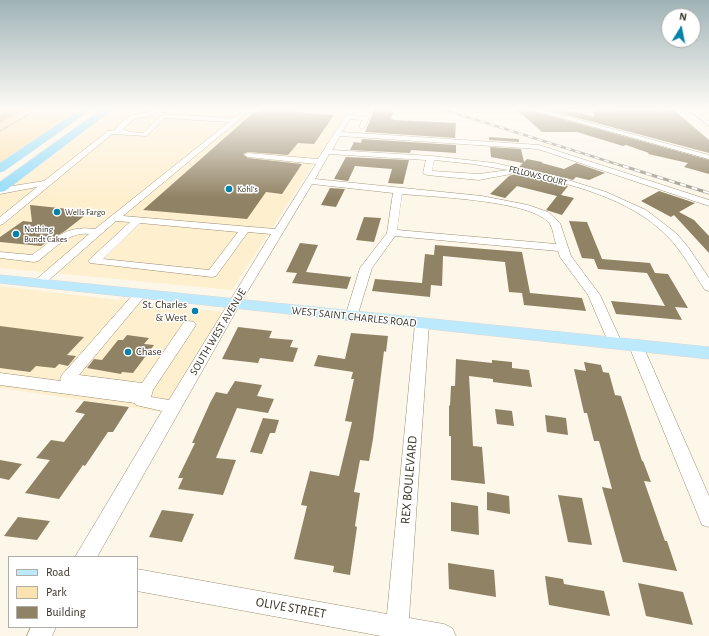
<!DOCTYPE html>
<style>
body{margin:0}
#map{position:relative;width:709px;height:636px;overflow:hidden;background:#fdf7ea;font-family:"Alegreya Sans",sans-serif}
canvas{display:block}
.legend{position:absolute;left:8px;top:556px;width:130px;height:72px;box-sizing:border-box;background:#fff;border:1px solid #afada8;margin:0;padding:5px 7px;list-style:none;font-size:12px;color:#383226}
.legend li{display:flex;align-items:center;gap:8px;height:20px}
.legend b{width:20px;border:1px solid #afada8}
.north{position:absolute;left:661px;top:8px;width:40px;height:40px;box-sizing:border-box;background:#fff;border:1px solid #afada8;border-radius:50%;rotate:10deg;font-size:11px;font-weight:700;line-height:16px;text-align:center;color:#383226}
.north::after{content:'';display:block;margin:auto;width:14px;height:18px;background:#0382a7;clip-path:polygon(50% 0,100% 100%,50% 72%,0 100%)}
</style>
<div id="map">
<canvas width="709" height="636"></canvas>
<ul class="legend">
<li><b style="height:5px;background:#bde9fc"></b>Road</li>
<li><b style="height:11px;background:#fbe2b1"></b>Park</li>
<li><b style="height:11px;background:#908264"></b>Building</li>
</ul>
<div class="north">N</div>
</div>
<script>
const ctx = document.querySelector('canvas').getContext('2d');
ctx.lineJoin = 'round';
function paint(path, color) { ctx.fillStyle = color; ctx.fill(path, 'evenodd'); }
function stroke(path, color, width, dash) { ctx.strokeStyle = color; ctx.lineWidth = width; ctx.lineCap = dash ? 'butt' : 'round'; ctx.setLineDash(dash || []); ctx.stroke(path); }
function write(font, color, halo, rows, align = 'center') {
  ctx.font = font + ' "Alegreya Sans",sans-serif'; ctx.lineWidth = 3; ctx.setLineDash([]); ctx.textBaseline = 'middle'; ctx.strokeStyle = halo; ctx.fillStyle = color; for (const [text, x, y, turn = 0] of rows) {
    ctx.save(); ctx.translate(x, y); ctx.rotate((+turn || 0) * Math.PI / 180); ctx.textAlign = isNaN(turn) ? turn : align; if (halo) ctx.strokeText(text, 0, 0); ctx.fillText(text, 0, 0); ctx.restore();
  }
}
paint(new Path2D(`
 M115 109H349L232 290 0 268V195Z
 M0 286 223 312 162 412 0 388Z`), '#feefcf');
paint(new Path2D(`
 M0 109H79L0 162Z`), '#fbe2b1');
paint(new Path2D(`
 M8 109H25L0 123V114Z`), '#d3b16a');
paint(new Path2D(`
 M264 109H298L295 112 334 115 314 144 298 143 288 155 248 152 243 154 248 158 302 164 282 194 266 192 247 219 143 210 254 112 260 113Z
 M375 109H394L391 119H393V120L456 123 455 138 365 132Z
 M516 109H529L530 110 709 160V174L684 167 688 163 648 154 649 153 626 145 623 146 577 132H542Z
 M544 109H566L594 117V109L674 110 709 140V153Z
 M489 137 519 139V142L489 140Z
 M362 139 456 145V153L411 150 410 153 350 150 354 142 361 143Z
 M490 147 521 149 524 162 527 159 542 162V163L564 169 576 163 605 173 589 180 576 177 573 180 519 167 523 163 491 157Z
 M346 157 409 160 403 184 388 183 392 169 355 166 348 181 334 179Z
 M515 174 568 186 561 195 574 198 562 215 546 210 557 196 517 186 505 198 490 194 509 176Z
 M330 188 345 189 336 207 321 205Z
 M659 191 695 203 679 212 694 220 709 236V253L674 215 671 217 641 201Z
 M30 205 69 209 67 211 88 213 65 231 41 246 0 242V237L23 221 32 222Z
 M364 217 381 218 374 242 356 240Z
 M569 221 587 222 602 259 650 263 655 273 668 274 688 308 675 307 682 320 616 314 611 301 665 306 647 273 598 269 594 259 582 258Z
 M300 243 318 245 306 272 351 277 347 289 292 283 297 273 286 272Z
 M435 245 522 252 530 293 582 298 586 311 524 305 522 293 509 292 505 262 443 256 442 286 431 285 430 297 372 291 375 279 422 283 425 254 434 255Z
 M0 326 84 337 67 355 76 356 68 366 59 364 55 368 36 366 30 372 0 368Z
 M238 327 272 331 269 338 293 340 290 347 298 348 293 362 260 358 258 363 222 359Z
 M351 333 388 336 386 352 384 351 373 439 369 461 360 460 354 492 360 493 355 526 357 527 350 575 333 572 334 566 294 559 307 506 301 505 310 471 339 476 352 422 345 421 354 379H351L353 372 314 366 318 355 345 359Z
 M127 335 149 338 144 344 154 345 133 373 122 372 121 374 87 368 94 359 102 360 118 340H123Z
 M456 359 492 363V360L512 362V368L529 370 532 387 493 382V379L469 376 473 446 482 447 485 484 451 480V436H449V405L450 406 451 386H455Z
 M584 362 601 365 603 372 609 373 615 395 621 396 642 461H643L651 482 644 481 665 541H667L677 571 623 562 602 487 612 489 599 441H594L587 413H584L574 369 586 371Z
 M235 381 262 385 257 396 274 399 268 413 237 408 216 458 236 460 223 495 178 489 183 478H178L195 443H192L210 403 216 392 227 394Z
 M84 401 129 407 113 432H108L85 466 83 465 59 499 25 493 50 460 36 458 51 440 64 442 85 414 75 412Z
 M495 409 512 411 514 426 497 424Z
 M545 415 566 418 568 435 547 432Z
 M263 418 279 420 275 433H270L262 454 250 452Z
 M0 460 22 464 9 480 0 478Z
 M487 492 509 496 510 514 487 510Z
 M558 495 582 498 592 545 568 542Z
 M451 502 478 506 479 535 451 531Z
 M162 510 194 514 182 542 149 537Z
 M18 517 50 521 37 540 4 536Z
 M448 563 494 570 496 597 449 589Z
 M545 576 563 579 564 584 604 591 610 616 549 605Z
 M638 583 683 592 693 625 646 616Z`), '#908264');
const minor = new Path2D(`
 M143 109H168L176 111 173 113 146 111Z
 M245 109H252L123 216 275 229 316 164 248 157 244 155 248 153 318 159 350 109H356L352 115 366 116 369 118 365 127 362 129 359 127 362 120 350 119 342 132 539 145 709 200V206L538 149 340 136 332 150 432 156 494 163 565 179 606 192 646 210 676 233 688 247 709 278V291L705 290C693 272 683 252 668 237 630 197 567 183 515 172L511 174 479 180 427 175 423 173 426 160 329 154 315 179 482 196 528 205 548 212 560 223 571 256 600 295 622 343 620 346 615 348 610 346 588 295 560 257 558 251 395 236 372 268 357 317 356 320 351 321 346 320 345 317 360 268 387 233 393 193 312 184 240 304 97 557H75L162 411 136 405 135 403 0 385V373L61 381 60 379 62 375 137 290H145L147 293 145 296 79 375 142 383 184 322 189 321 194 322 196 325 153 390 151 397 169 400 271 234 248 232 216 276 212 277 90 263 88 261 90 259 130 222 116 221 42 286H34L32 283 89 234C69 231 53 250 38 261L34 262 0 258V252L32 255C55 239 65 225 95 229L229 122 164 118 147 136 112 134 3 224 0 225V217L37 187 0 194V188L44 181 108 131 115 130C121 120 140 107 152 115L149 117 135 118 123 129 130 132 143 133 162 114 234 118ZM434 160 473 164 508 170 479 174 432 171ZM402 194C432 197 533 200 550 224 553 229 554 238 556 244L397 230ZM140 223 238 232 209 270 103 259Z
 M530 109H539L709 155V159Z
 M688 109H694L709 121V126Z
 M422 320 427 321 429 324 409 618 444 624 452 628 456 636H381L137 591V569L387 614 415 324 417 321Z
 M636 341 641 343 643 346 709 496V527L702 525 629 346 631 343Z
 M31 627H56L52 636H27Z`);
const major = new Path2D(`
 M0 275 709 347V359L0 283Z`);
const highway = new Path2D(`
 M81 109H92L4 171 0 172V163Z
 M102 109H113L5 191 0 192V182Z`);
stroke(minor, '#9c8e70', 1);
stroke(major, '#d7d6d4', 1);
stroke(highway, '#d7d6d4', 1);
stroke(new Path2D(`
 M0 131 39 109`), '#9e988b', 1.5, [1.5, 1]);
paint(minor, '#fff');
paint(major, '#bde9fc');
paint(highway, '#91dbfa');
const railFar1 = new Path2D(`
 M442 109 626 167`);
const rail = new Path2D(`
 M623 166 709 193`);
stroke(railFar1, '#9f998c', 2.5);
stroke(rail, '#9f998c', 3);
stroke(railFar1, '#fff', 1.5, [5]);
stroke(rail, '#fff', 2, [6]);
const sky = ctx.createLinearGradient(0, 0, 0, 198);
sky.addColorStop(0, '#9fb3b6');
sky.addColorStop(0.55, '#fefbf6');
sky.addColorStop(1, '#fefbf600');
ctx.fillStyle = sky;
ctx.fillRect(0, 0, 709, 198);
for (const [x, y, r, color] of [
 [229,189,4,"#0382a7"],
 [57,212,4,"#0382a7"],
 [16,234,4,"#0382a7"],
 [195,311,4,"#0382a7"],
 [128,352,4,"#0382a7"]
]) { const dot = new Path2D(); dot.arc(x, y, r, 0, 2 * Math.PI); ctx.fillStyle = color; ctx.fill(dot); stroke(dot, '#fff', 1.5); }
write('9px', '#383226', '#fff', [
 ["FELLOWS COURT",538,176,14]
]);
write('9px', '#383226', '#fff', [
 ["Kohl's",237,189],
 ["Wells Fargo",65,212],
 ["Nothing",24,229],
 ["Bundt Cakes",24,239]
], 'left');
write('11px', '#383226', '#fff', [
 ["St. Charles",187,305],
 ["& West",187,318],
 ["Chase",136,352,"left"]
], 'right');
write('11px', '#383226', '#fff', [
 ["WEST SAINT CHARLES ROAD",354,317,6],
 ["SOUTH WEST AVENUE",218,332,-59]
]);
write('13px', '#383226', '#fff', [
 ["REX BOULEVARD",409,480,-85],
 ["OLIVE STREET",291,608,10]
]);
</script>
